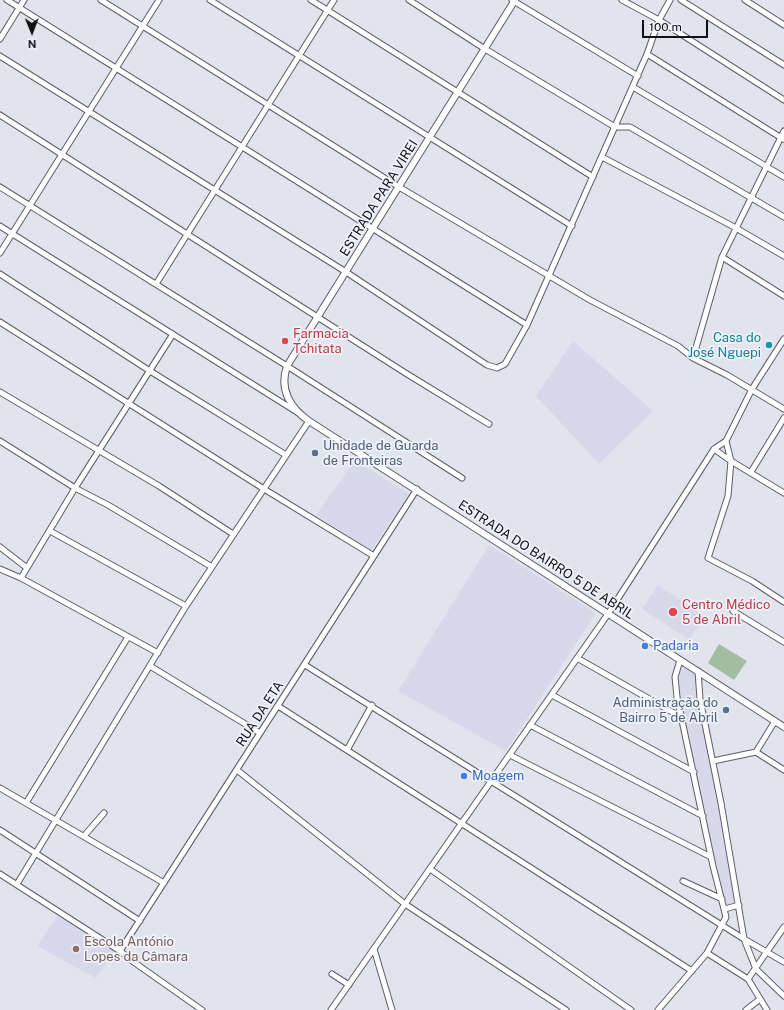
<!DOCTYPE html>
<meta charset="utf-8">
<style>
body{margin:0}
#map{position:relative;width:784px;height:1010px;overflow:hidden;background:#e2e4ed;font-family:"Public Sans",sans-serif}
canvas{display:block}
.north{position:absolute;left:12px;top:12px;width:40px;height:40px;-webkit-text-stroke:3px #eff1fb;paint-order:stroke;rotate:179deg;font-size:11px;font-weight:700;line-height:16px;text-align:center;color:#101114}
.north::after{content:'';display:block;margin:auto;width:14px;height:18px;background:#101114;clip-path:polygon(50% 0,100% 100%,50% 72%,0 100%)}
.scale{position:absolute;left:642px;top:20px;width:66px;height:18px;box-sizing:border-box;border:2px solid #101114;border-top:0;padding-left:5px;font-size:12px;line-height:14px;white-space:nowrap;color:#101114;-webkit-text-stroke:3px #eff1fb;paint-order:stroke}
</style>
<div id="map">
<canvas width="784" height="1010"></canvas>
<div class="north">N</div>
<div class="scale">100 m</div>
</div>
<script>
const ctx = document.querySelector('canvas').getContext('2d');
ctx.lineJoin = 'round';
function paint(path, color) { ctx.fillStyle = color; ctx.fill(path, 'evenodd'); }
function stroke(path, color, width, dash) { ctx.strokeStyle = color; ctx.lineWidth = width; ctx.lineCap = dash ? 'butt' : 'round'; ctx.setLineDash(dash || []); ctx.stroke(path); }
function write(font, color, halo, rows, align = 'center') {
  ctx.font = font + ' "Public Sans",sans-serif'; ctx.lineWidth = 3.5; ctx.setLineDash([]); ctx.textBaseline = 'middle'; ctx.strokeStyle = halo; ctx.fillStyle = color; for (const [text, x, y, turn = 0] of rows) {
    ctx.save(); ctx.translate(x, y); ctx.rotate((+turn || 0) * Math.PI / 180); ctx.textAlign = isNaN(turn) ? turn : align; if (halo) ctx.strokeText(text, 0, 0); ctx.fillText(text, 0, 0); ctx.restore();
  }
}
paint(new Path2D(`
 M573 341 653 411 599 464 536 396Z
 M355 460 409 494 371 551 316 515Z
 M489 545 596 613 506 751 398 691Z
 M658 585 705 616 689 640 642 609Z
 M680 660 698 671 700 699 739 905 725 909 713 867 675 677Z
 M59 914 114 951 96 978 37 946Z`), '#d7d9ea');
paint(new Path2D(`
 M719 644 747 661 734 680 708 663Z`), '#a2bea2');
const minor = new Path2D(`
 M7 0 527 325
 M101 0 399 187 590 300 678 346 693 358 727 375 784 409
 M210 0 572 226
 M311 0 593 177
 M409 0 485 49 615 127H630L784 217
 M512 0 638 76
 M622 0 659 20 784 100
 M681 0 784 65
 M745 0 784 25
 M0 39 24 0
 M647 54 783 139
 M0 56 346 272 487 365 497 368 505 364 527 325 647 54 659 20 670 0
 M633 87 784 177
 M0 115 407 374 489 424
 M602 157 736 228 784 256
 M0 187 287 366 462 478
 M0 226 297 412
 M0 253 159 0
 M722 257 784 296
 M0 274 150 371 286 455
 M156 284 334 0
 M0 322 264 489 374 556
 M693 358 722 257 784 131
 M0 392 159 486 233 534
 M0 441 75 488 108 505 212 567
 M726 441 731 461 728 496 708 558 752 581 784 602
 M714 449 731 461 784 493
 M751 472 784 418
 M50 531 186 606
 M0 547 27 568
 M0 569 21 578 158 653
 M21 578 75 488 173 334
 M733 611 784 642
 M577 658 681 717
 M305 665 744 939 784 962
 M150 666 260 733
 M698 671 700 699 721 803 744 939 756 969 784 996
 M552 695 694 772
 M278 706 692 971
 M530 725 703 816
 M347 750 372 705
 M756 752 775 721
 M510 755 711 857
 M713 761 756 752 784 770
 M237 770 405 904 566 1010
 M0 788 164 883
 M26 803 128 637
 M0 830 140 921
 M84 836 104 813
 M430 869 631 1010
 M0 874 120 951 135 963 202 1010
 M683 881 722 899
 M17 884 186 606 309 421
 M725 909 739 905
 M374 949 392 1010
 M120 951 417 489
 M707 953 748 979 767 1010
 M332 974 349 985
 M748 979 784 927
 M331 1010 608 614 714 449 726 441 752 389 784 339
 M658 1010 707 953 726 917 713 866 677 697 675 677 680 660
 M746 1010 760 999`);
const tertiary = new Path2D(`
 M515 0 287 366C279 389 290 408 309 421L784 727`);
stroke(minor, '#5c5d66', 7);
stroke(tertiary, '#5c5d66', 8);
stroke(minor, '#fff', 5);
stroke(tertiary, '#fff', 6);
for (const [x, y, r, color] of [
 [285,341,4,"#e0444e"],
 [769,345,4,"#0f9aa8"],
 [315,453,4,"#5c6f8a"],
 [673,612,5,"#e0444e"],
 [645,646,4,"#3f7fe0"],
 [726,710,4,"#5c6f8a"],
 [464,776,4,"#3f7fe0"],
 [76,949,4,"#8d6e63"]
]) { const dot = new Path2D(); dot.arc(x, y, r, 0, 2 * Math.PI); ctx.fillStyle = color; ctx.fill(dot); stroke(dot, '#eff1fb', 1.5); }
write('13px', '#101114', '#eff1fb', [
 ["ESTRADA PARA VIREI",379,198,-58],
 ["ESTRADA DO BAIRRO 5 DE ABRIL",546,560,33],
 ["RUA DA ETA",260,714,-57]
]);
write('13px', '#be3a42', '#eff1fb', [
 ["Farmacia",293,334],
 ["Tchitata",293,349],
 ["Centro Médico",682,605],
 ["5 de Abril",682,620]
], 'left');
write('13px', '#0d838f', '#eff1fb', [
 ["Casa do",761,338],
 ["José Nguepi",761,353]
], 'right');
write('13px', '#4e5e75', '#eff1fb', [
 ["Unidade de Guarda",323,446],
 ["de Fronteiras",323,461],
 ["Administração do",718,703,"right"],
 ["Bairro 5 de Abril",718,718,"right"]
], 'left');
write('13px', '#366cbe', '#eff1fb', [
 ["Padaria",653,646],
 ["Moagem",472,776]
], 'left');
write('13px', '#785e54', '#eff1fb', [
 ["Escola António",84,942],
 ["Lopes da Câmara",84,957]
], 'left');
</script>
